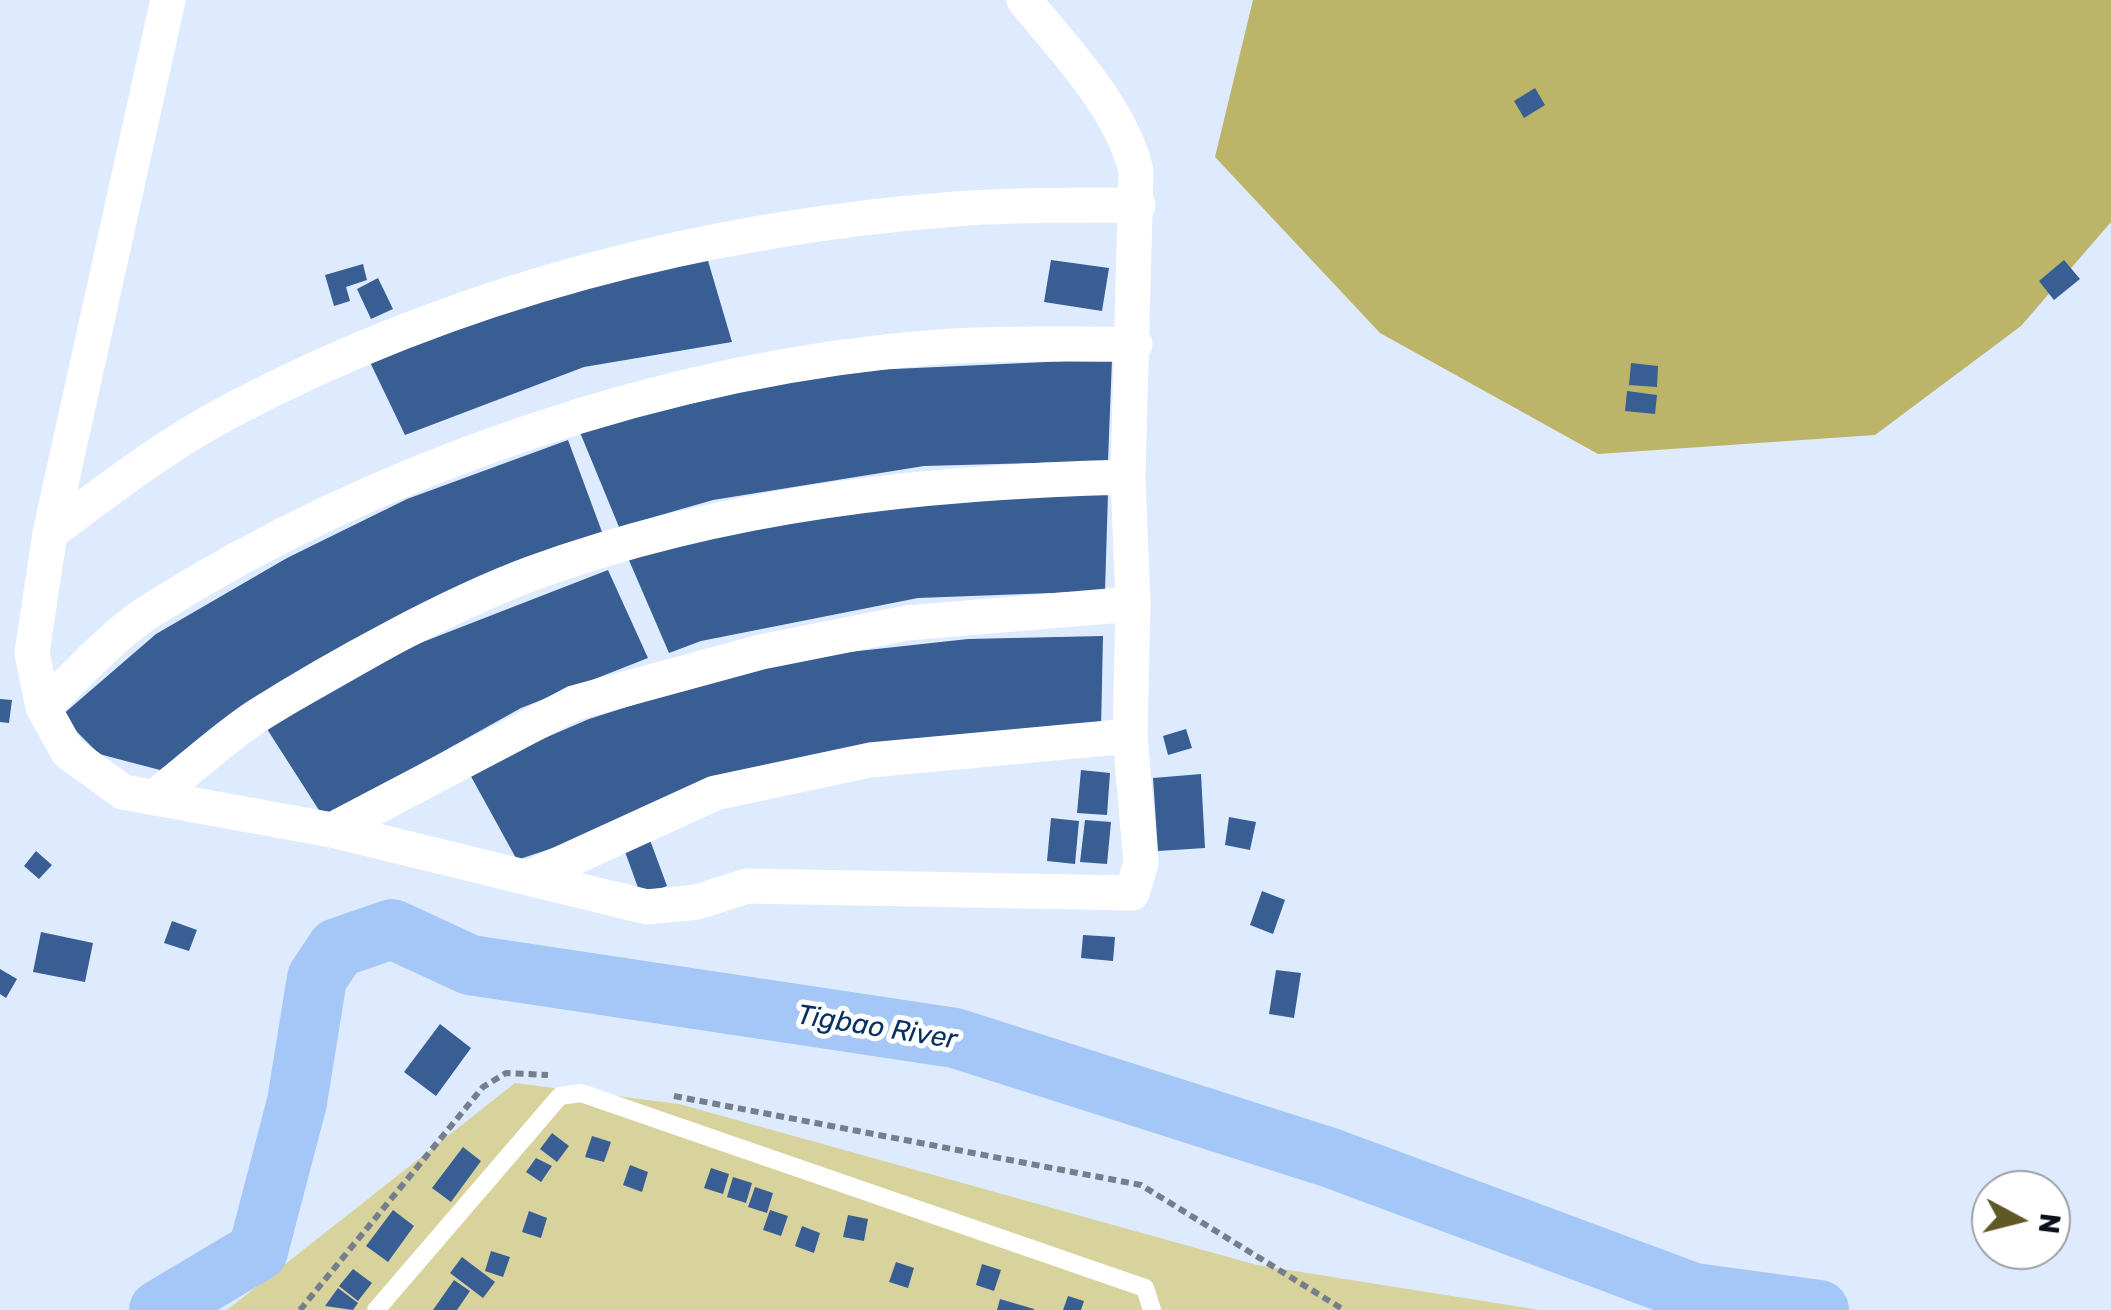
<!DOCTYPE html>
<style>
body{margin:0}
#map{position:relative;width:2111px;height:1310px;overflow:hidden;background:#deebff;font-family:Rubik,sans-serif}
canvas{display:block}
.north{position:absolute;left:1971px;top:1170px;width:100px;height:100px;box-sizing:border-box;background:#fff;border:2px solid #9d9fa3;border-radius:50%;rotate:97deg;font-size:28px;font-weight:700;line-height:40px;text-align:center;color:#0b1018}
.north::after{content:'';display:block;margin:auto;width:35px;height:45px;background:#5e5926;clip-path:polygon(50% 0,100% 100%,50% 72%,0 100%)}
</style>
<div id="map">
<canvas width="2111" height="1310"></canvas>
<div class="north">N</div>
</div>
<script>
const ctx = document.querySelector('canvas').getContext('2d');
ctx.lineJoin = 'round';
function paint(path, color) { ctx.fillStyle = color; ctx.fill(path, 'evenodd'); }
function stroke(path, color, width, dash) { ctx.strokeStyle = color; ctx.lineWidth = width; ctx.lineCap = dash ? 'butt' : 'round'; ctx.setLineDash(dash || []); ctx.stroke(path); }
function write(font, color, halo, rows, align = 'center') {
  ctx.font = font + ' Rubik,sans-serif'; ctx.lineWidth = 10; ctx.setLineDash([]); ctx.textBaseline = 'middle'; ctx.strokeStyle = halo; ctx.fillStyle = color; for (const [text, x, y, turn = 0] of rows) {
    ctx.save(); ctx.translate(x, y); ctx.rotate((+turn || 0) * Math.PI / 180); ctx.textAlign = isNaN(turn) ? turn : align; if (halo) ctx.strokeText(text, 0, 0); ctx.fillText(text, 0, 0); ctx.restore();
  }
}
paint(new Path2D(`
 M515 1083 679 1104 1257 1265 1540 1310H227Z`), '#d8d39d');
paint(new Path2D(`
 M1253 0H2111V222L2021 326 1875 435 1598 454 1380 333 1215 157Z`), '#bbb469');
stroke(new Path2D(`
 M159 1310 258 1251 297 1102 317 978 337 948 392 929 470 965 955 1038 1331 1158 1694 1293 1819 1310`), '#a5c7f7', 60);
paint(new Path2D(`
 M1535 88 1545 105 1524 118 1514 101Z
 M706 254 732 342 584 367 405 435 368 358 492 308Z
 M1051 260 1109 268 1102 311 1044 302Z
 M2064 260 2080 279 2054 300 2039 281Z
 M363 264 367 280 346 287 350 301 334 306 325 275Z
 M378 278 393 309 371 319 357 289Z
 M1112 359 1108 461 924 466 713 500 619 527 579 430 774 384 872 370Z
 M1631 363 1658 366 1657 387 1629 385Z
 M1627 391 1657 395 1655 414 1625 411Z
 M568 440 602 532 258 695 160 770 99 754 61 716 156 634 287 558 407 499Z
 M1108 493 1105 591 918 598 701 641 669 653 628 558 759 523 971 495Z
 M608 570 648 658 521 708 324 818 267 729 415 645Z
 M1103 636 1101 730 835 753 517 860 468 771 589 719 711 680 831 654 968 639Z
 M0 699 12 700 9 723 0 722Z
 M1186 729 1192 748 1168 755 1163 736Z
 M1081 770 1110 773 1107 815 1077 813Z
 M1201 774 1205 848 1158 851 1153 778Z
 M1229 817 1256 822 1250 850 1225 845Z
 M1051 818 1079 821 1075 864 1047 861Z
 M1085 820 1111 822 1107 864 1080 862Z
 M650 840 667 886 641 896 624 849Z
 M36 851 52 865 39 879 24 866Z
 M1262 891 1285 900 1273 934 1250 925Z
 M172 921 197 930 189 951 164 943Z
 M41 932 93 943 85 982 33 972Z
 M1083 935 1115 937 1113 961 1081 958Z
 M0 969 17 979 6 998 0 994Z
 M1276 970 1301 973 1294 1018 1269 1014Z
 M440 1024 471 1048 436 1096 404 1072Z
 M552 1133 569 1146 557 1162 540 1149Z
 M592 1136 611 1142 604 1162 585 1157Z
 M463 1147 481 1161 451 1202 432 1188Z
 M536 1158 552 1166 541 1182 526 1172Z
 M630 1165 648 1172 642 1192 623 1185Z
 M711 1168 729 1174 723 1194 704 1188Z
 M733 1177 752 1183 746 1203 727 1197Z
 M755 1187 773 1193 767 1213 748 1207Z
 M393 1210 414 1226 388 1262 366 1246Z
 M770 1210 788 1216 781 1236 763 1230Z
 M529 1211 547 1218 541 1238 522 1232Z
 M848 1215 868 1219 864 1241 843 1237Z
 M802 1226 820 1233 814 1253 795 1246Z
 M491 1251 510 1257 503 1277 485 1271Z
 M462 1257 495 1282 483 1298 450 1273Z
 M896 1262 914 1268 908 1288 889 1282Z
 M982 1264 1001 1270 994 1291 976 1285Z
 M353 1269 372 1283 358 1301 339 1286Z
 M454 1280 470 1291 457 1310H433Z
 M338 1288 358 1303 353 1310 325 1306Z
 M1068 1296 1084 1301 1081 1310H1063Z
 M1000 1299 1034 1309V1310H997Z`), '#385e93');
stroke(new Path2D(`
 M674 1096 1141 1185 1344 1310
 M300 1310 483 1087 506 1073 548 1075`), '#757e8c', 6, [8, 5]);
stroke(new Path2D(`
 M376 1310 560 1096 581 1093 1145 1288 1152 1310`), '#fff', 18);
stroke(new Path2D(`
 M168 0 50 533 32 653 43 707 68 752 123 792 332 830 647 907 697 902 747 886 1132 893 1141 863 1130 736 1133 604 1128 477 1136 171C1121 108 1065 50 1024 0
 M50 533C108 490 167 444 232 410 456 292 704 228 956 209 1016 204 1078 206 1138 205
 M43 707C77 676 111 636 150 611 377 467 669 367 938 347 1003 342 1069 345 1135 344
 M156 796C189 770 222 739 257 716 333 668 449 604 533 573 725 503 925 482 1128 477
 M332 830 574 703 761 652 907 623 1133 604
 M529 878 715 793 870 760 1130 736`), '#fff', 35);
write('italic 28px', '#083165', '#fff', [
 ["Tigbao River",877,1028,9]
]);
</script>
